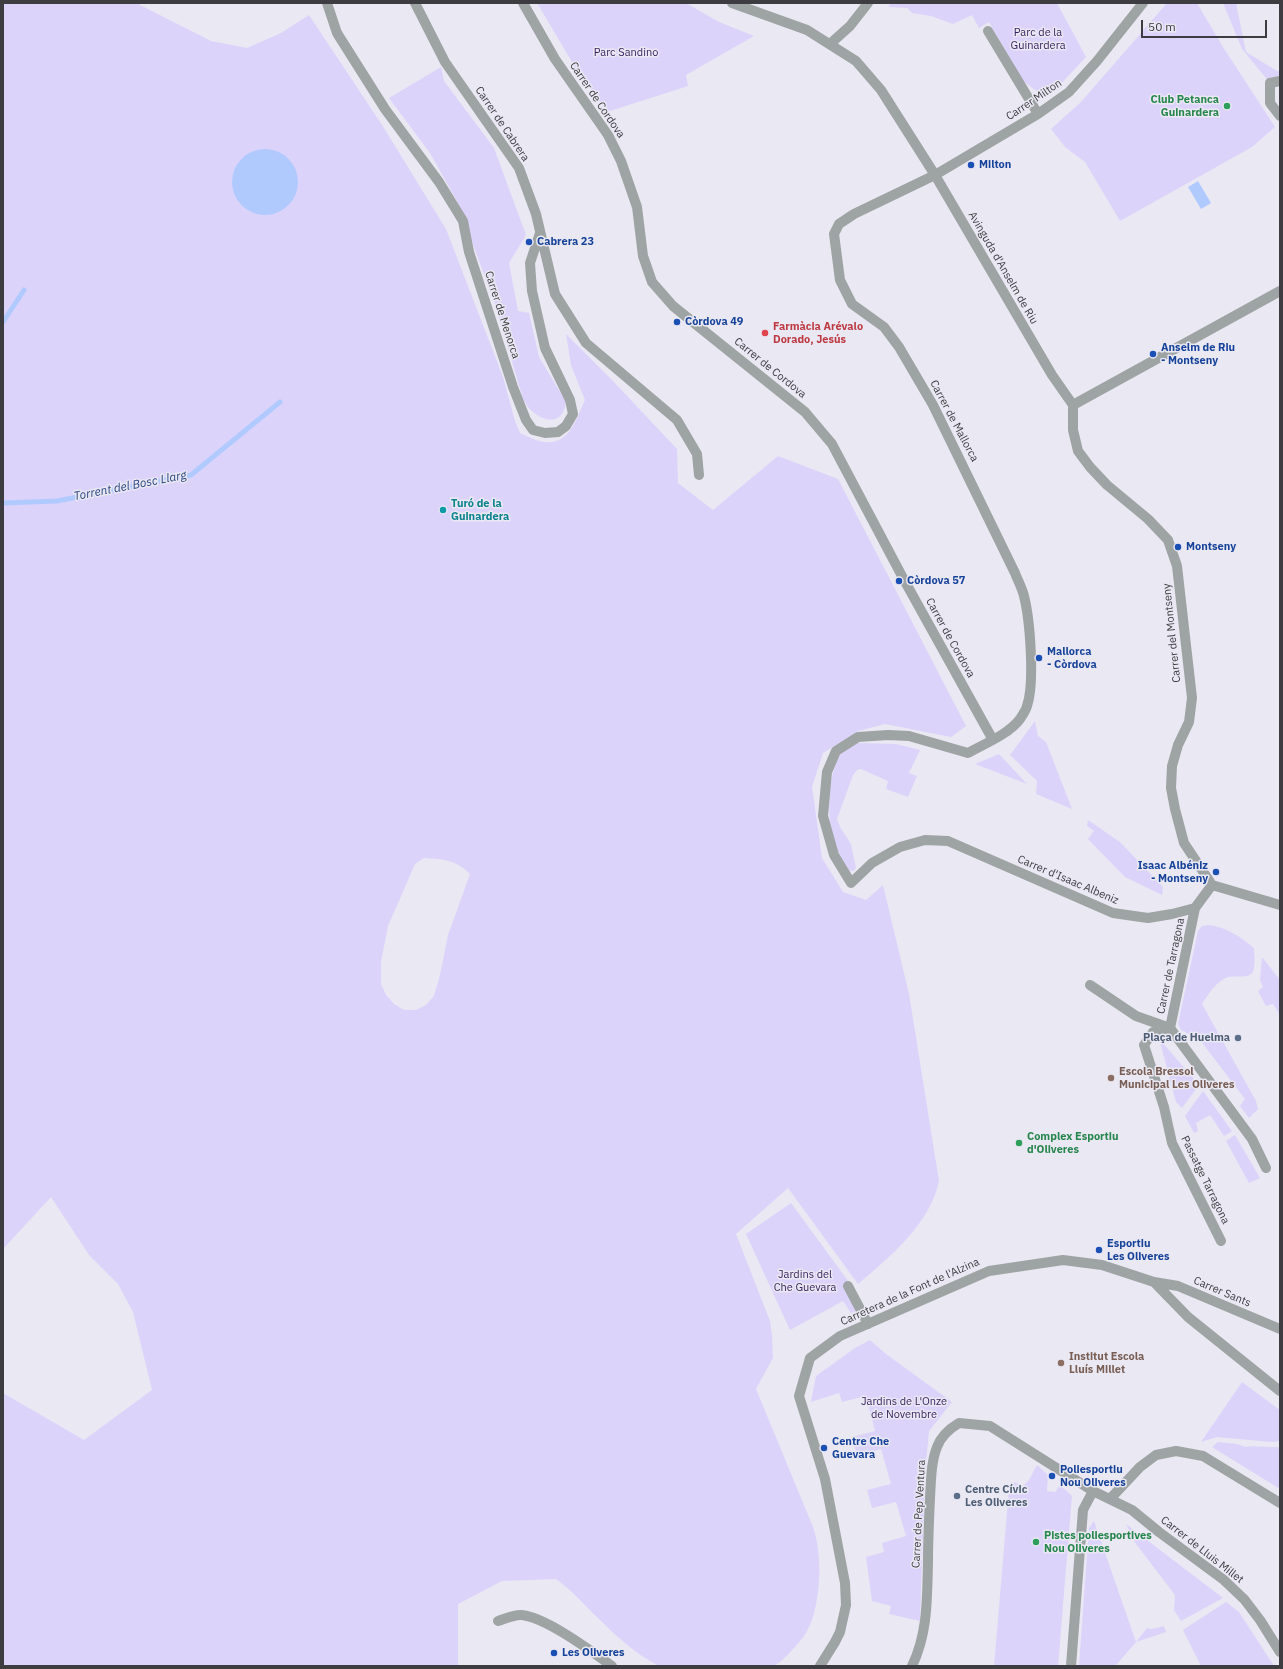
<!DOCTYPE html>
<meta charset="utf-8">
<style>
body{margin:0}
#map{position:relative;width:1283px;height:1669px;overflow:hidden;background:#eae8f3;font-family:"IBM Plex Sans",sans-serif}
canvas{display:block}
.frame{position:absolute;inset:0;border:4px solid #3d3c40;pointer-events:none}
.scale{position:absolute;left:1141px;top:20px;width:126px;height:18px;box-sizing:border-box;border:2px solid #3d3c40;border-top:0;padding-left:5px;font-size:12px;line-height:14px;white-space:nowrap;color:#3d3c40;-webkit-text-stroke:3px #eae8f3;paint-order:stroke}
</style>
<div id="map">
<canvas width="1283" height="1669"></canvas>
<div class="frame"></div>
<div class="scale">50 m</div>
</div>
<script>
const ctx = document.querySelector('canvas').getContext('2d');
ctx.lineJoin = 'round';
function paint(path, color) { ctx.fillStyle = color; ctx.fill(path, 'evenodd'); }
function stroke(path, color, width, dash) { ctx.strokeStyle = color; ctx.lineWidth = width; ctx.lineCap = dash ? 'butt' : 'round'; ctx.setLineDash(dash || []); ctx.stroke(path); }
function write(font, color, halo, rows, align = 'center') {
  ctx.font = font + ' "IBM Plex Sans",sans-serif'; ctx.lineWidth = 3; ctx.setLineDash([]); ctx.textBaseline = 'middle'; ctx.strokeStyle = halo; ctx.fillStyle = color; for (const [text, x, y, turn = 0] of rows) {
    ctx.save(); ctx.translate(x, y); ctx.rotate((+turn || 0) * Math.PI / 180); ctx.textAlign = isNaN(turn) ? turn : align; if (halo) ctx.strokeText(text, 0, 0); ctx.fillText(text, 0, 0); ctx.restore();
  }
}
paint(new Path2D(`
 M3 3H140V5L211 41 247 48 281 33 309 15 384 128 446 229 503 377 515 421 520 433C527 436 536 441 544 442 570 445 576 419 585 400L571 365 566 334 613 381 677 449 678 483 713 510 778 456 838 479 966 726 951 737 885 724 858 731 823 753 812 787 822 858 843 892 866 900 883 885 909 994 939 1181C930 1224 890 1257 858 1284L788 1188 736 1234 770 1321 772 1335 773 1358 756 1389 813 1527C823 1555 821 1605 807 1631 803 1638 797 1645 792 1650 786 1657 780 1663 773 1666H659C636 1654 617 1637 600 1620 585 1606 573 1591 556 1579L502 1581 458 1604V1666H3V1393L84 1440 152 1390 133 1312 118 1284 89 1255 51 1197 3 1249ZM424 858C443 859 456 860 470 874L448 935 440 975 434 996 426 1005 416 1010H404L394 1004 386 995 381 984V962L388 926 415 864Z
 M537 3H686L719 22 754 36 686 75 688 86 607 112 578 72Z
 M891 3H1057L1086 57 1056 89 1045 92 1035 90 1023 81 989 22 979 28 972 15 953 24 931 16 912 13 907 8 888 7Z
 M1167 3H1197L1223 47 1275 127 1252 147 1120 221 1085 162 1065 147 1051 129 1081 102Z
 M1223 3H1236L1246 52 1277 71H1280V81L1270 83 1242 49Z
 M441 67 444 81 494 148 526 235 509 263 518 311 529 313 539 357 566 402C563 423 548 424 533 412 529 409 526 404 523 399L495 304 457 201 430 153 389 98Z
 M1035 721 1038 736 1046 742 1072 809 1036 794 1037 781 1010 755Z
 M859 743 896 744 920 750 909 773 917 776 908 797 886 789 888 781 861 769 857 770 853 775 837 819 840 827 851 844 856 868 853 871 848 870C843 860 835 848 832 837 827 815 827 757 850 745 853 744 857 744 859 743Z
 M999 754 1027 784 975 764Z
 M1088 820 1120 842 1163 887 1162 895 1125 877 1088 839 1094 831 1087 826Z
 M1210 925C1226 927 1242 938 1254 948 1254 954 1256 967 1252 973 1247 979 1234 975 1228 977 1216 981 1208 995 1202 1004L1256 1101 1258 1109 1249 1118 1240 1106 1245 1099 1200 1040 1181 1030 1178 1024 1198 931 1202 926Z
 M1262 957 1280 980V1015L1273 1004 1266 1006 1258 991 1263 987 1260 980Z
 M1160 1042H1162L1199 1085 1182 1108 1176 1102Z
 M1203 1091 1232 1131 1224 1136 1210 1115 1196 1123 1198 1131 1194 1133 1185 1116Z
 M1235 1135 1260 1178 1249 1183 1226 1141Z
 M791 1203 854 1289 856 1311 851 1313 843 1301 790 1330 746 1234Z
 M870 1340 886 1354 952 1402 929 1431 925 1475 920 1621 889 1614 891 1606 872 1601 866 1557 884 1552 882 1543 906 1536 896 1502 872 1508 867 1490 891 1484 881 1449 857 1455 852 1437 875 1431 866 1396 842 1402 839 1393 811 1402 816 1376 855 1348Z
 M1242 1382 1280 1410V1441L1271 1442 1217 1437 1201 1442Z
 M1218 1442 1237 1444 1246 1447C1250 1445 1273 1448 1280 1447V1489L1212 1447Z
 M1037 1465 1048 1475 1047 1491 1055 1492 1060 1485 1072 1496 1058 1666H994L1009 1489 1015 1482 1022 1487 1029 1480Z
 M1094 1521 1136 1642 1147 1628 1152 1629 1164 1626 1166 1632 1136 1642 1117 1664 1113 1666H1079L1089 1528Z
 M1126 1524 1223 1598 1181 1621 1174 1610 1175 1595 1136 1544Z
 M1226 1602 1239 1612 1274 1666H1201L1183 1630Z`), '#dcd3fb');
paint(new Path2D(`
 M232 182a33 33 0 1 1 66 0a33 33 0 1 1-66 0Z
 M1198 181 1211 203 1201 209 1188 187Z`), '#b1cafe');
stroke(new Path2D(`
 M3 322 24 290
 M3 503 57 501 191 475 280 402`), '#b1cafe', 5);
stroke(new Path2D(`
 M1280 81 1270 83V103L1280 116`), '#9ea4a3', 10);
stroke(new Path2D(`
 M327 3 337 33 385 109 439 182 463 221 469 252 513 387 526 420 533 430 545 433 558 432 566 426 573 414 570 400 545 348 532 291 530 263 540 233
 M415 3 445 62 519 168 536 214 555 294 586 343 677 420 697 454 699 475
 M523 3 555 59 608 135 621 161 637 207 643 256 652 282 673 306 805 412 832 444 903 578 993 740
 M732 3 807 30 856 61 881 90 935 175 1052 375 1073 405
 M1143 3 1097 61 1069 92 1038 114 935 175 854 214 839 224 834 234 840 280 852 304 884 327 899 347 933 405 1015 573C1018 581 1022 588 1024 596 1030 620 1035 683 1027 706 1026 710 1022 716 1020 719 1009 734 984 744 968 753L909 736 888 735 858 737 836 751 827 772 823 816 834 855 851 883 872 863 900 847 925 840 948 841 1113 913 1148 918 1172 914 1195 908 1212 885
 M988 31 1038 114
 M830 44 850 26 868 3
 M1073 405V430L1078 451 1090 467 1107 485 1148 519 1168 540 1177 566 1192 698 1189 722 1178 745 1172 766 1171 788 1175 809 1184 843 1212 885
 M1073 405 1280 291
 M1212 885 1280 905
 M1090 985 1136 1016 1170 1028 1252 1139 1266 1168
 M1170 1028 1153 1032 1144 1045 1164 1107 1172 1143 1221 1241
 M1170 1028 1195 908
 M1154 1282 1178 1286 1280 1329
 M848 1286 868 1324
 M1110 1499 1140 1467 1156 1455 1176 1451 1203 1456 1280 1503
 M498 1621C505 1619 515 1614 522 1615 547 1618 591 1651 612 1666
 M820 1666 835 1642 840 1632 846 1605 845 1583 825 1479 799 1396 810 1358 840 1336 989 1271 1063 1260 1102 1265 1154 1282 1188 1317 1280 1391
 M912 1666C928 1633 927 1598 928 1562 928 1540 929 1519 930 1498 931 1481 931 1462 937 1447 941 1436 949 1429 959 1423L990 1426 1093 1491 1132 1510 1159 1532 1224 1580 1244 1599 1260 1620 1280 1652
 M1071 1666 1083 1510 1093 1491`), '#9ea4a3', 10);
for (const [x, y, r, color] of [
 [1227,106,4,"#2e9e5b"],
 [971,165,4,"#1a4fb4"],
 [529,242,4,"#1a4fb4"],
 [677,322,4,"#1a4fb4"],
 [765,333,4,"#e0444e"],
 [1153,354,4,"#1a4fb4"],
 [443,510,4,"#0f9aa8"],
 [1178,547,4,"#1a4fb4"],
 [899,581,4,"#1a4fb4"],
 [1039,658,4,"#1a4fb4"],
 [1216,872,4,"#1a4fb4"],
 [1238,1038,4,"#5c6f8a"],
 [1111,1078,4,"#8d6e63"],
 [1019,1143,4,"#2e9e5b"],
 [1099,1250,4,"#1a4fb4"],
 [1061,1363,4,"#8d6e63"],
 [824,1448,4,"#1a4fb4"],
 [1052,1476,4,"#1a4fb4"],
 [957,1496,4,"#5c6f8a"],
 [1036,1542,4,"#2e9e5b"],
 [554,1653,4,"#1a4fb4"]
]) { const dot = new Path2D(); dot.arc(x, y, r, 0, 2 * Math.PI); ctx.fillStyle = color; ctx.fill(dot); stroke(dot, '#eae8f3', 1.5); }
write('11px', '#331d5c', '#eae8f3', [
 ["Parc de la",1038,33],
 ["Guinardera",1038,46],
 ["Parc Sandino",626,53],
 ["Jardins del",805,1275],
 ["Che Guevara",805,1288],
 ["Jardins de L'Onze",904,1402],
 ["de Novembre",904,1415]
]);
write('11px', '#3d3c40', '#eae8f3', [
 ["Carrer de Cordova",597,100,56],
 ["Carrer Milton",1034,100,-34],
 ["Carrer de Cabrera",502,124,56],
 ["Avinguda d'Anselm de Riu",1003,268,60],
 ["Carrer de Menorca",502,315,72],
 ["Carrer de Cordova",770,368,39],
 ["Carrer de Mallorca",954,421,62],
 ["Carrer del Montseny",1172,633,-96],
 ["Carrer de Cordova",950,638,61],
 ["Carrer d'Isaac Albeniz",1068,880,23],
 ["Carrer de Tarragona",1171,966,-78],
 ["Passatge Tarragona",1205,1180,64],
 ["Carretera de la Font de l'Alzina",910,1292,-24],
 ["Carrer Sants",1222,1292,23],
 ["Carrer de Pep Ventura",919,1514,-87],
 ["Carrer de Lluis Millet",1202,1550,38]
]);
write('bold 11px', '#27864d', '#eae8f3', [
 ["Club Petanca",1219,100,"right"],
 ["Guinardera",1219,113,"right"],
 ["Complex Esportiu",1027,1137],
 ["d'Oliveres",1027,1150],
 ["Pistes poliesportives",1044,1536],
 ["Nou Oliveres",1044,1549]
], 'left');
write('bold 11px', '#164399', '#eae8f3', [
 ["Milton",979,165],
 ["Cabrera 23",537,242],
 ["Còrdova 49",685,322],
 ["Anselm de Riu",1161,348],
 ["- Montseny",1161,361],
 ["Montseny",1186,547],
 ["Còrdova 57",907,581],
 ["Mallorca",1047,652],
 ["- Còrdova",1047,665],
 ["Isaac Albéniz",1208,866,"right"],
 ["- Montseny",1208,879,"right"],
 ["Esportiu",1107,1244],
 ["Les Oliveres",1107,1257],
 ["Centre Che",832,1442],
 ["Guevara",832,1455],
 ["Poliesportiu",1060,1470],
 ["Nou Oliveres",1060,1483],
 ["Les Oliveres",562,1653]
], 'left');
write('bold 11px', '#be3a42', '#eae8f3', [
 ["Farmàcia Arévalo",773,327],
 ["Dorado, Jesús",773,340]
], 'left');
write('bold 11px', '#0d838f', '#eae8f3', [
 ["Turó de la",451,504],
 ["Guinardera",451,517]
], 'left');
write('bold 11px', '#4e5e75', '#eae8f3', [
 ["Plaça de Huelma",1230,1038],
 ["Centre Cívic",965,1490,"left"],
 ["Les Oliveres",965,1503,"left"]
], 'right');
write('bold 11px', '#785e54', '#eae8f3', [
 ["Escola Bressol",1119,1072],
 ["Municipal Les Oliveres",1119,1085],
 ["Institut Escola",1069,1357],
 ["Lluís Millet",1069,1370]
], 'left');
write('italic 12px', '#294480', '#eae8f3', [
 ["Torrent del Bosc Llarg",130,486,-11]
]);
</script>
